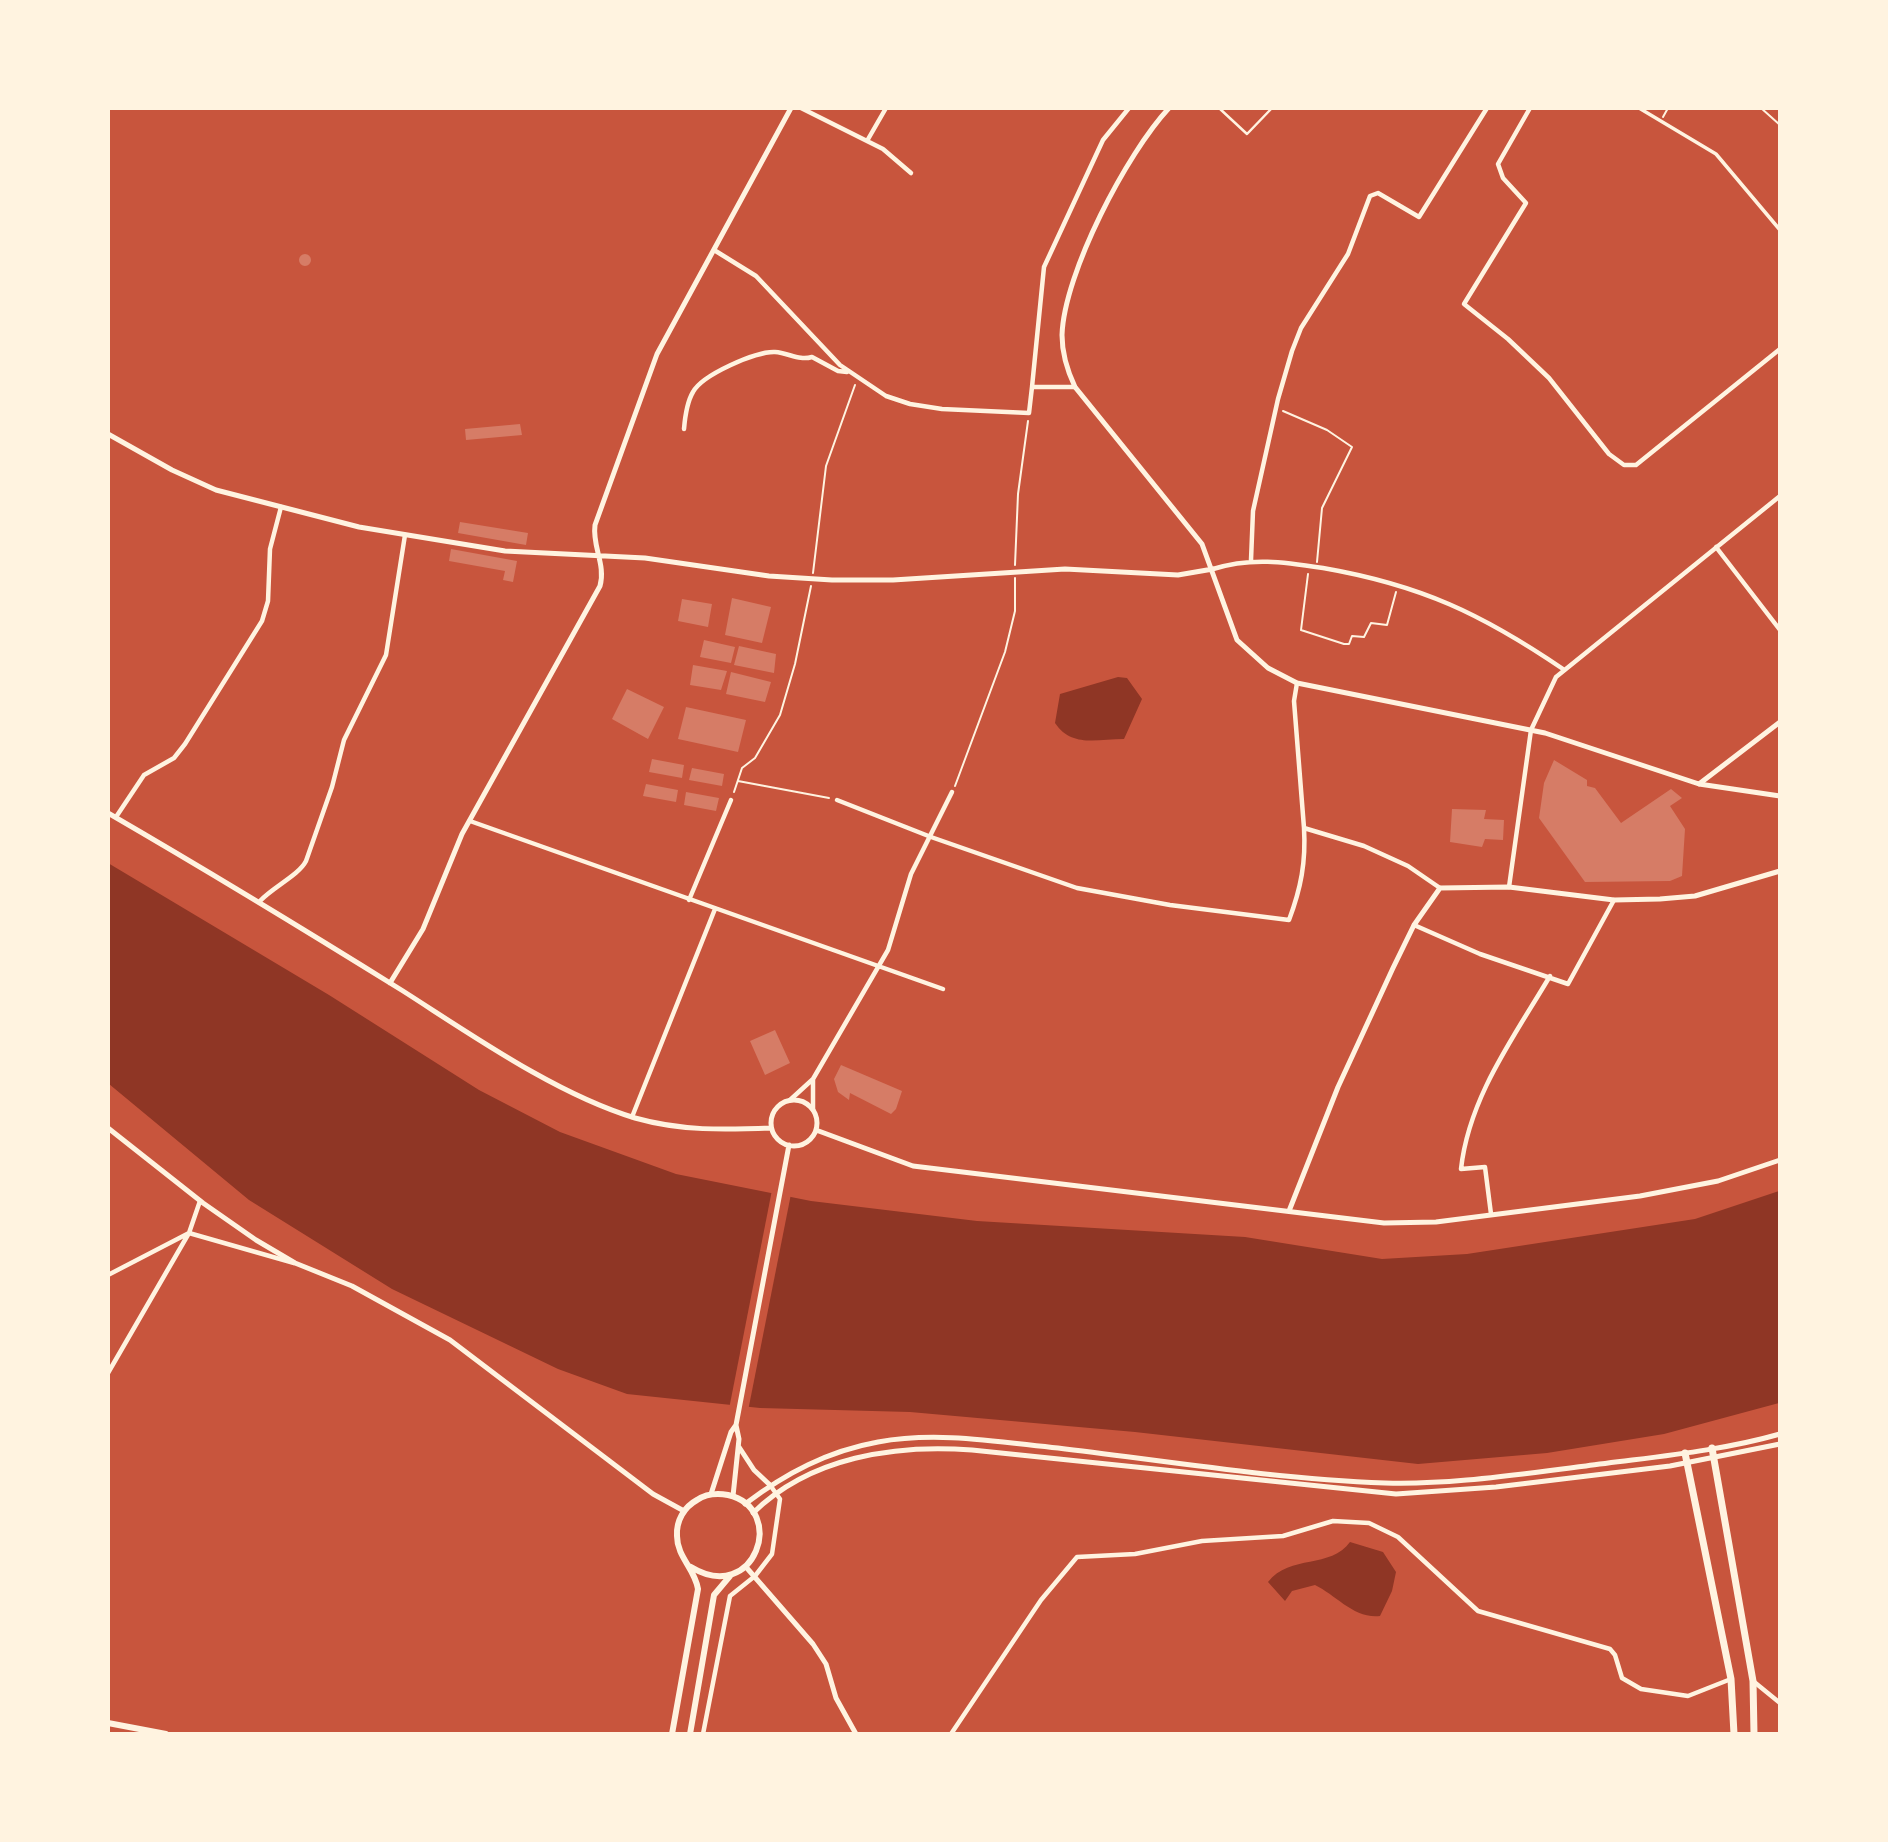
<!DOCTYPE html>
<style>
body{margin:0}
#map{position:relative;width:1888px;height:1842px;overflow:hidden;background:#c8553d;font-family:"IBM Plex Serif",serif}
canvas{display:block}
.frame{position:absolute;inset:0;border:110px solid #fff3e0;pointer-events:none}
</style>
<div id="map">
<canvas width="1888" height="1842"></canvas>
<div class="frame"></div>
</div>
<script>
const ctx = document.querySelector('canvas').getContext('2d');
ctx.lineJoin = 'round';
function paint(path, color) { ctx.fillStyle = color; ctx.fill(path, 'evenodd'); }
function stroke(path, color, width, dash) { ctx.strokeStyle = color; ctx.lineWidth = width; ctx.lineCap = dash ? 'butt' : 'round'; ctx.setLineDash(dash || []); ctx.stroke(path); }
paint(new Path2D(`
 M1118 677 1127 678 1142 699 1124 739C1097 739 1072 748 1055 723L1060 694Z
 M108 863 329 995 479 1090 560 1132 676 1174 811 1201 977 1221 1245 1237 1382 1259 1467 1254 1695 1219 1779 1191V1403L1664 1434 1547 1453 1418 1464 1135 1432 910 1412 760 1408 627 1394 558 1369 392 1289 249 1200 109 1084Z
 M1350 1542 1383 1552 1396 1572 1392 1591 1380 1616C1354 1619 1336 1595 1315 1585L1292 1591 1285 1601 1268 1582C1290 1554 1331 1569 1350 1542Z`), '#8f3625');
paint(new Path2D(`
 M772 1190 791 1194 748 1411 729 1409Z`), '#c8553d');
paint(new Path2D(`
 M299 260a6 6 0 1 1 12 0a6 6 0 1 1-12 0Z
 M520 424 522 435 466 440 465 429Z
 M460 522 528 533 526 545 458 533Z
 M451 549 517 561 513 582 503 580 505 571 449 561Z
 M732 598 771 607 762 643 725 635Z
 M682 599 712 604 708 627 678 621Z
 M704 640 735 647 731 663 700 657Z
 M739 646 776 654 774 673 734 665Z
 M693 665 727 671 721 690 690 685Z
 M731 672 771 682 765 702 726 694Z
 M627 689 664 707 648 739 612 719Z
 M686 707 746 720 738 752 678 739Z
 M652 759 684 765 682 778 649 772Z
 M1554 760 1587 780V786L1595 788 1621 823 1671 789 1682 798 1670 806 1685 829 1682 876 1670 881 1585 882 1539 818 1544 783Z
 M692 768 724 774 722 786 689 780Z
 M646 784 678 790 676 802 643 796Z
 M686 792 719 798 716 811 684 805Z
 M1452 809 1486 810 1484 819 1504 820 1503 840 1485 839 1482 847 1450 842Z
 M775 1030 790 1063 765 1075 750 1041Z
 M841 1065 902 1091 896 1109 891 1114 850 1093 849 1100 838 1092 834 1079Z`), '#d67c66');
stroke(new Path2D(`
 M1761 108 1780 125
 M1663 117 1668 108
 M1283 411 1327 430 1352 447 1322 508 1317 562
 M1015 565 1018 494 1028 421
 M813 573 826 466 855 385
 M1308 574 1301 630 1344 644H1349L1352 636 1364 637 1371 623 1387 625 1396 592
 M738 781 829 798
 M955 786 1005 652 1015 611V578
 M734 792 742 768 755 758 780 715 795 664 811 586`), '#fff3e0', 2);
stroke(new Path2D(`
 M1219 108 1247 134 1272 108`), '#fff3e0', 2.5);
stroke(new Path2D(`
 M1639 108 1716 154 1780 230`), '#fff3e0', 3.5);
stroke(new Path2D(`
 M801 108 883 149 911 173
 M1530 108 1498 164 1503 178 1526 203 1464 304 1508 339 1549 378 1609 454 1624 465H1636L1780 349
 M867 141 886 108
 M714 250 756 276 840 365 886 396 910 404 942 409 1029 413 1032 387H1075
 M1032 387 1044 267 1103 140 1129 108
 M684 429C685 417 687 402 693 392 702 375 756 351 775 352 789 353 799 361 812 357L838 371 847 372
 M1716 547 1780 630
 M1251 560 1253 511 1278 399 1292 351 1301 328 1348 254 1370 196 1378 193 1419 217 1487 108
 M1213 569C1251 557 1284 562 1323 568 1421 585 1482 614 1563 669
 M1297 683 1294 701 1304 828 1364 846 1408 866 1440 888
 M837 800 931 837 1077 888 1170 905 1289 920C1301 888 1306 862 1304 828
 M116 817 144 775 174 758 185 744 262 621 268 601 270 549 281 507
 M470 821 943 989
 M1509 887 1531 730 1556 677 1780 496
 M689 900 731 800
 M260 901C273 887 299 875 306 861L332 787 344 740 386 655 405 535
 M1414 925 1480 954 1568 984 1614 900
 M813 1079V1110
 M790 1100 813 1079 888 950 911 874 952 792
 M632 1117 715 909
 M1491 1214 1485 1167 1461 1169C1469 1097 1514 1037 1550 976
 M108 1275 189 1233 294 1263
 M108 1373 189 1233 200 1201
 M1753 1681 1780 1703
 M703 1734 730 1596 755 1576 772 1554 780 1499 770 1485
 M951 1734 1041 1600 1077 1557 1135 1554 1202 1541 1283 1536 1333 1521 1369 1523 1398 1537 1478 1611 1610 1649 1615 1655 1622 1678 1641 1689 1688 1696 1731 1679`), '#fff3e0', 4.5);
stroke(new Path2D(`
 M1169 108C1127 153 1064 273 1062 335 1062 354 1067 370 1075 387L1202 544 1237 640 1268 668 1297 683 1545 733 1699 784 1780 796
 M108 434 172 470 216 490 359 527 505 551 645 558 769 576 832 580H893L1065 569 1178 575 1213 569
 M1699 784 1780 722
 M108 813C208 871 305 930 403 991 472 1035 556 1094 635 1118 681 1131 724 1130 771 1128
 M390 983 423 929 462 834 600 586C606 564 592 547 595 525L657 354 791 108
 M771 1123a23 23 0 1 1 46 0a23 23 0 1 1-46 0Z
 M108 1128 203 1203 256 1240 295 1263 352 1286 450 1340 653 1494 684 1511
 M816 1130 913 1166 1384 1223 1436 1222 1640 1196 1718 1181 1780 1160
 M1289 1211 1338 1087 1393 968 1414 925 1440 888 1509 887 1614 900 1660 899 1695 896 1780 871
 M739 1447 754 1470 770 1485
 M711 1494 731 1432 736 1425
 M733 1496 739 1439 736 1425 789 1145
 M745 1504C786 1473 828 1451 878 1442 937 1431 999 1442 1058 1448 1166 1461 1276 1479 1385 1483 1452 1485 1519 1474 1586 1466 1651 1457 1717 1452 1780 1434
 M753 1513C810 1457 895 1444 972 1450L1396 1494 1496 1487 1670 1466 1780 1444
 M746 1567 813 1644 826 1664 836 1698 856 1734`), '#fff3e0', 5);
stroke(new Path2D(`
 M108 1723 166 1734
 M672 1734 698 1589C695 1569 677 1557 677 1536 676 1521 684 1507 697 1500 706 1494 717 1493 728 1495 788 1509 755 1606 691 1567
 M690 1734 714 1595 730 1576`), '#fff3e0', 6);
stroke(new Path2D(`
 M1712 1448 1753 1681 1754 1734
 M1685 1453 1731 1679 1734 1734`), '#fff3e0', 7);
</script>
